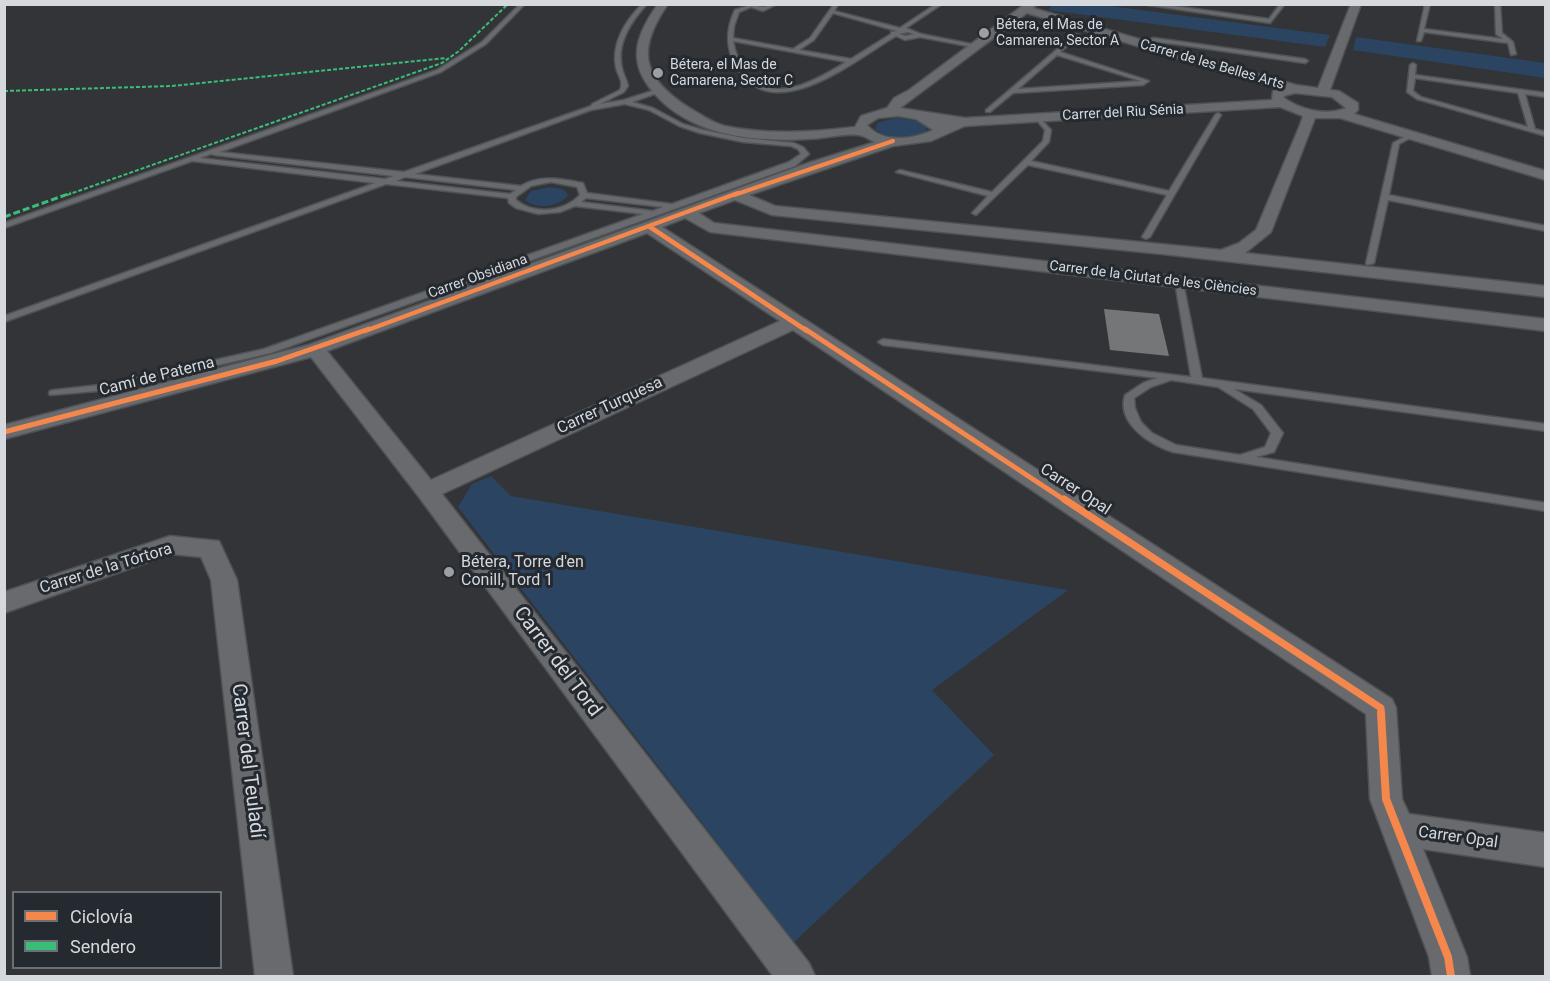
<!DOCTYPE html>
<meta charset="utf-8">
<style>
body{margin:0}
#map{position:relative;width:1550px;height:981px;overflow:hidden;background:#323437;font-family:Roboto,sans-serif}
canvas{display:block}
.frame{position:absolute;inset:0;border:6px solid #d5d9dd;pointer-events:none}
.legend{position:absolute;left:12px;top:891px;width:210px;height:78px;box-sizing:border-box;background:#252a30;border:2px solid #6b7075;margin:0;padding:8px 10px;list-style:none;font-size:18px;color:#d5d9dd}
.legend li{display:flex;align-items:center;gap:12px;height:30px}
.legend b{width:30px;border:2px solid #6b7075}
</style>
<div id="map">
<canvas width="1550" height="981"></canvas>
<div class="frame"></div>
<ul class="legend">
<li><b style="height:8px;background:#f5874c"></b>Ciclovía</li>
<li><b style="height:8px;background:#3abd76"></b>Sendero</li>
</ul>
</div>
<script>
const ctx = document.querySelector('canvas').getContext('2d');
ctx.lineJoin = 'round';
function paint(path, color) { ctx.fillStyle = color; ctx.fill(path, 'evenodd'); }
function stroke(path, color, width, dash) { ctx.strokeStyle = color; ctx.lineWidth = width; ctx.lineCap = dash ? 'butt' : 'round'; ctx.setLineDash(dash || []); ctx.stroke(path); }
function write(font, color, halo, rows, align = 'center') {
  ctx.font = font + ' Roboto,sans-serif'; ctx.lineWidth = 6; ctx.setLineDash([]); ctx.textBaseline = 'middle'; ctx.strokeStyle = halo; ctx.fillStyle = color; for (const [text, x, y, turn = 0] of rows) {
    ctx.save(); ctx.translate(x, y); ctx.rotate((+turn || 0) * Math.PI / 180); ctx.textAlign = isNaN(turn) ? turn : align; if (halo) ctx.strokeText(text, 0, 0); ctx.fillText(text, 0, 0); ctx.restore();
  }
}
paint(new Path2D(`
 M1052 5H1103L1330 35 1325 47 1048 10Z
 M1356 37 1545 63V78L1353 50Z
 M896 118 919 121 927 127 926 131C914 142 888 140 875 129L877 123Z
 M550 187 562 189 568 194 567 197C556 207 536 210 525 200L531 191Z
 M491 476 511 496 1068 590 932 690 994 755 794 942 458 507 472 484Z`), '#2b4461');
paint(new Path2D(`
 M1104 309 1159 314 1169 356 1110 350Z`), '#747678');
const lane = new Path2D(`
 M520 4H525L486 44 441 72 220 152 404 172 591 106 592 104 620 90C624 82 618 76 616 68 611 44 625 21 642 4H647C631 22 616 43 622 68 623 74 627 80 628 86L624 92 600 104 624 100 658 89 660 92 632 102 653 108 683 124 703 130 743 138 794 143 803 147 809 154 795 166 271 353 109 390 50 395 49 393 50 391 54 390 109 384 264 349 643 214 575 206 560 212 538 214 516 208 509 203 508 198 386 184 4 322V316L375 183 192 161 4 228V223L437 70 482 42ZM625 104 649 110 679 126 700 133 743 142 791 146 798 149 801 154 789 162 672 204 587 193 583 183C563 179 539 174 521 186L415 174 591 110ZM211 154 214 155 394 176 385 179 200 158ZM405 177 516 190 510 194 396 181ZM551 182 577 187 580 195C564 212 534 215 516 200V197L531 186ZM586 198 663 207 653 211 581 202Z
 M745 4 763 7 777 4 763 11 751 7 739 12 734 26 733 38 793 49 810 38 834 4 838 5 834 11 900 28 936 4H942L906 28 921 34 981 46 978 48 920 37 905 40 896 36C855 60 772 130 736 66 725 47 726 29 735 10L748 6ZM833 13 897 31 891 32V34L851 59 799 50 814 40ZM908 32 914 34 906 36 899 34ZM733 41 846 62C820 78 774 106 749 75 741 65 735 54 733 41Z
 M1142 4H1159L1269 19 1280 4H1285L1270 23Z
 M1425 4H1430L1424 29 1503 39 1496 34 1495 4H1500L1502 33 1513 42 1516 54 1511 55 1508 43 1424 32 1421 41H1417Z
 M1075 34 1080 35 1060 52 1149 81 1143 85 1013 93 990 112H986V110ZM1057 55 1141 81 1018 89Z
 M1154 38 1305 59 1308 61 1305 63 1175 44 1154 42 1138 45 1135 43Z
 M1413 63 1416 65 1415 75 1546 93V97L1525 94 1535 129 1546 132V136L1417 99 1407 92 1410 65ZM1415 78 1518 93 1528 127 1421 97 1413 91Z
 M1218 113 1221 115 1150 237 1146 239 1142 237 1167 195 1028 165 976 215 972 213 988 196 896 172 900 170 992 192 1043 141 1045 130 1035 118 1038 116 1051 130 1049 142 1031 161 1169 191 1215 115Z
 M1412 133 1414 134V136L1399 144 1389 195 1546 226V231L1388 200 1374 263 1367 265 1366 263 1393 143Z
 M1179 279 1183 282 1202 378 1546 424V431L1234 389 1261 405 1283 433 1274 452 1256 457 1546 503V511L1173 452C1150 445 1116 423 1125 395L1143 383 1157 378 883 345 878 342 883 339 1191 377 1175 282ZM1171 380 1218 387 1253 409 1271 433 1265 447 1240 455 1176 445 1152 433 1141 422 1135 408 1134 398 1151 387Z`);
const street = new Path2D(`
 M658 4H668C636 50 642 77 688 107 700 114 712 123 725 126 768 135 812 132 855 127L861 116 887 108 894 98 909 90 1025 4H1037L1033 8 1296 85 1318 88 1351 4H1361L1330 90 1339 91 1358 103V110L1354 114 1546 171V180L1340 118H1315L1271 232 1245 253 1546 286V297L1162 254 772 215 735 200 699 213 714 223 1546 319V331L710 232 685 218 662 227 1392 699 1396 708 1402 799 1409 814 1546 833V867L1423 849 1467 957 1470 976H1432L1429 957 1370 799 1366 714 793 330 442 494 809 963 815 976H773L419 497 311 357 4 439V425L308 345 808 163 875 142C870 140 863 135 858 135 843 133 824 139 808 139 752 142 686 136 649 87 627 58 638 32 658 4ZM1027 13 1281 89 1273 91 1272 100 965 118 900 108ZM1295 93 1332 97 1346 108C1326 116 1301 110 1284 98V96ZM1280 107 1303 116 1300 125 1256 230 1239 243 1221 250 775 206 749 195 893 146 931 141 965 126ZM898 116 916 119 933 130C913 139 883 144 867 125L878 118ZM647 233 780 321 431 480 327 351Z
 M170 536 219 541 237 580 293 976H255L211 580 201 557 171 554 4 613V592Z`);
stroke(lane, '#4f5254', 3);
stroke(street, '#4f5254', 3);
paint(lane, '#686a6d');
paint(street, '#686a6d');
stroke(new Path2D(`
 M4 91 172 86 446 58
 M67 195 442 63 459 51 508 4`), '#3abd76', 2, [4, 2]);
stroke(new Path2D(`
 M4 217 71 193`), '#3abd76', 3, [7, 3]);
stroke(new Path2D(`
 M734 195 893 141`), '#f5874c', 4);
stroke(new Path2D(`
 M650 227 807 331
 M365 331 738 193`), '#f5874c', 4.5);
stroke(new Path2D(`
 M805 329 1066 501
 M4 432 277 361 369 329`), '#f5874c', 5);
stroke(new Path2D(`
 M1064 499 1381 708V714`), '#f5874c', 7);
stroke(new Path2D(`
 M1381 713 1386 799 1448 957 1451 976`), '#f5874c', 8);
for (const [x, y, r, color] of [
 [984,33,6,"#9c9fa3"],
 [658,73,6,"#9c9fa3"],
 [449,572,6,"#9c9fa3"]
]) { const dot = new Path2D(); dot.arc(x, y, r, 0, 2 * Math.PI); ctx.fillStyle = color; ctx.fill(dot); stroke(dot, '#252a30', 2); }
write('14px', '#d5d9dd', '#252a30', [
 ["Bétera, el Mas de",996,25],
 ["Camarena, Sector A",996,41],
 ["Bétera, el Mas de",670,65],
 ["Camarena, Sector C",670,81]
], 'left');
write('14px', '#d5d9dd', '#252a30', [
 ["Carrer de les Belles Arts",1212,65,16],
 ["Carrer del Riu Sénia",1123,113,-3],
 ["Carrer Obsidiana",478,277,-20],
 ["Carrer de la Ciutat de les Ciències",1153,279,7]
]);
write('16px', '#d5d9dd', '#252a30', [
 ["Camí de Paterna",157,377,-14],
 ["Carrer Turquesa",610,406,-25],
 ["Carrer Opal",1075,490,33],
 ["Carrer de la Tórtora",106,569,-17],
 ["Carrer Opal",1458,838,8]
]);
write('16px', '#d5d9dd', '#252a30', [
 ["Bétera, Torre d'en",461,563],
 ["Conill, Tord 1",461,581]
], 'left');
write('20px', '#d5d9dd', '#252a30', [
 ["Carrer del Tord",557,662,53],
 ["Carrer del Teuladí",247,761,83]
]);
</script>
